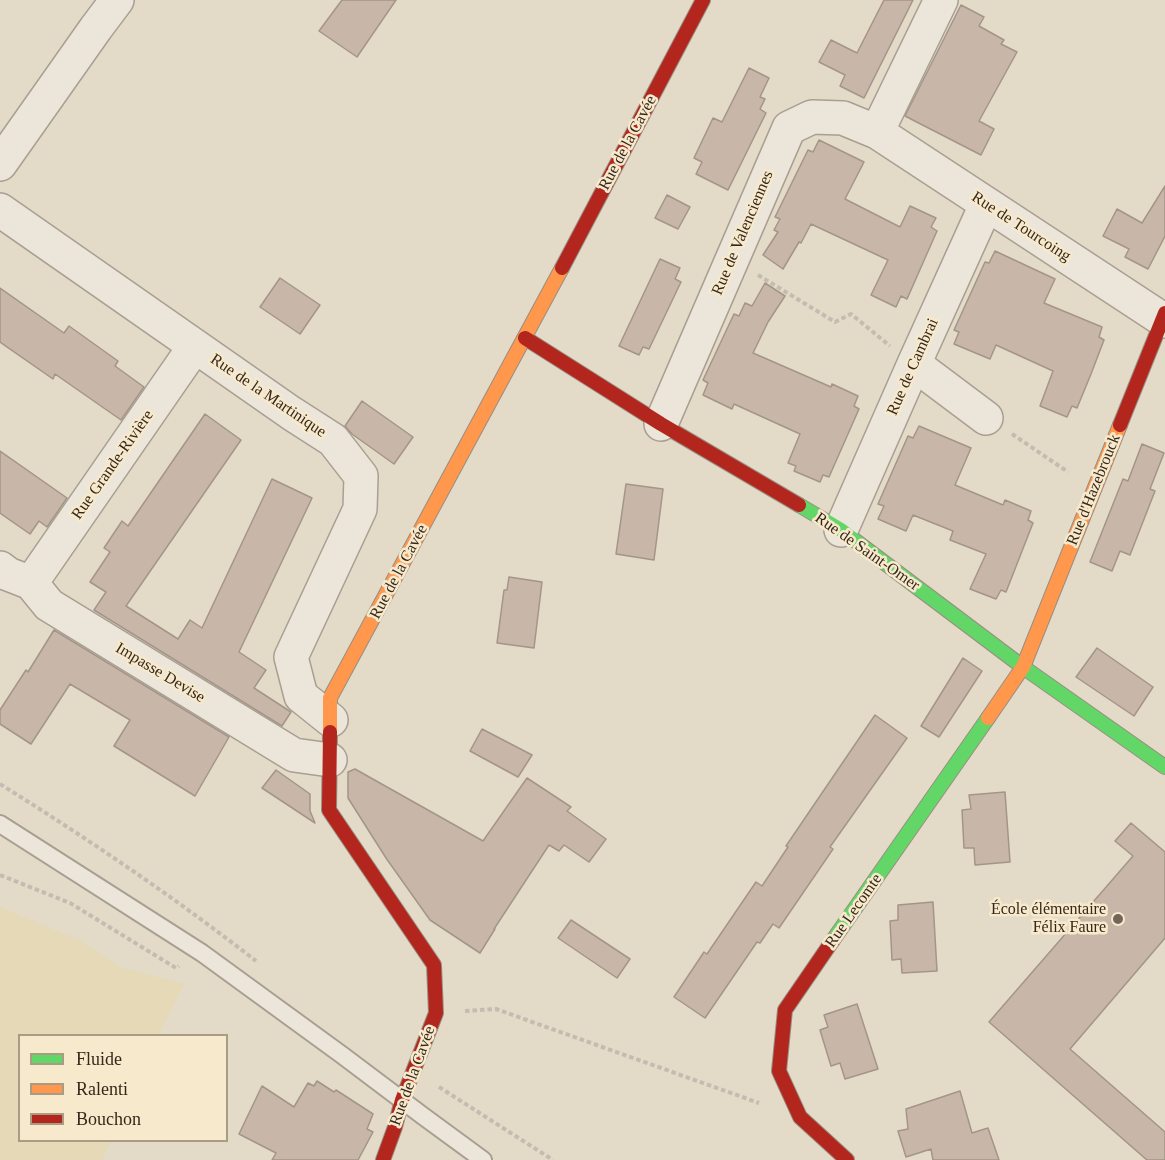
<!DOCTYPE html>
<meta charset="utf-8">
<style>
body{margin:0}
#map{position:relative;width:1165px;height:1160px;overflow:hidden;background:#e4dac8;font-family:Georgia,serif}
canvas{display:block}
.legend{position:absolute;left:18px;top:1034px;width:210px;height:108px;box-sizing:border-box;background:#f7e9cc;border:2px solid #aa9b85;margin:0;padding:8px 10px;list-style:none;font-size:18px;color:#36271b}
.legend li{display:flex;align-items:center;gap:12px;height:30px}
.legend b{width:30px;border:2px solid #aa9b85}
</style>
<div id="map">
<canvas width="1165" height="1160"></canvas>
<ul class="legend">
<li><b style="height:8px;background:#63d668"></b>Fluide</li>
<li><b style="height:8px;background:#ff974d"></b>Ralenti</li>
<li><b style="height:8px;background:#b3261e"></b>Bouchon</li>
</ul>
</div>
<script>
const ctx = document.querySelector('canvas').getContext('2d');
ctx.lineJoin = 'round';
function paint(path, color) { ctx.fillStyle = color; ctx.fill(path, 'evenodd'); }
function stroke(path, color, width, dash) { ctx.strokeStyle = color; ctx.lineWidth = width; ctx.lineCap = dash ? 'butt' : 'round'; ctx.setLineDash(dash || []); ctx.stroke(path); }
function write(font, color, halo, rows, align = 'center') {
  ctx.font = font + ' Georgia,serif'; ctx.lineWidth = 5; ctx.setLineDash([]); ctx.textBaseline = 'middle'; ctx.strokeStyle = halo; ctx.fillStyle = color; for (const [text, x, y, turn = 0] of rows) {
    ctx.save(); ctx.translate(x, y); ctx.rotate((+turn || 0) * Math.PI / 180); ctx.textAlign = isNaN(turn) ? turn : align; if (halo) ctx.strokeText(text, 0, 0); ctx.fillText(text, 0, 0); ctx.restore();
  }
}
paint(new Path2D(`
 M0 907 81 941 122 968 184 984 159 1035 20 1036V1140L111 1141 102 1160H0Z`), '#e5d9b7');
const building = new Path2D(`
 M342 0H396L357 57 319 31Z
 M884 0H913L864 98 840 86 845 75 819 62 831 40 857 53Z
 M961 5 984 17 979 26 1004 40 1001 44 1017 52 979 121 994 129 981 155 905 116Z
 M749 68 769 78 760 97 765 99 760 109 766 113 728 190 696 174 702 162 694 158 713 118 722 122Z
 M819 140 864 162 845 199 900 227 910 206 936 218 931 227 937 231 907 299 901 296 896 307 871 295 888 260 811 224 801 243 799 242 783 269 763 255 778 232 774 230 780 219 775 217 808 150 813 152Z
 M1165 186V236L1148 269 1125 257 1129 249 1103 236 1117 209 1142 223Z
 M667 195 690 207 678 229 655 218Z
 M995 251 1055 279 1044 303 1102 327 1099 337 1104 340 1091 374 1077 408 1072 406 1067 417 1040 406 1053 371 996 345 990 359 954 344 959 332 954 330 985 262 989 263Z
 M660 259 680 268 675 279 681 282 649 349 643 347 639 355 619 346Z
 M280 278 320 305 300 334 260 307Z
 M765 283 785 296 768 322 753 353 831 387 832 384 858 396 854 406 859 409 829 477 823 475 820 482 794 471 796 466 788 463 800 434 734 404 732 409 703 395 708 383 703 380 734 314 739 316 745 303 752 306Z
 M0 288 64 333 69 326 118 361 115 366 144 387 121 420 55 374 53 379 0 342Z
 M362 401 413 437 394 464 352 434 345 426Z
 M205 414 241 440 126 606 178 639 190 620 202 628 272 479 312 498 239 652 266 670 254 688 291 712 282 726 94 610 106 592 90 582 110 552 104 548 122 521 128 526Z
 M919 426 971 448 955 485 1003 505 1005 500 1031 511 1028 520 1033 523 1006 592 1001 590 996 599 970 589 986 554 950 540 953 531 913 515 906 531 878 519 884 506 878 504 908 436 913 438Z
 M1142 444 1164 453 1150 489 1155 491 1130 555 1120 551 1112 571 1090 562 1123 479 1128 481Z
 M0 451 67 498 47 527 39 521 30 534 0 513Z
 M626 484 663 489 654 560 616 554Z
 M509 577 542 582 534 648 497 643 504 590H507Z
 M54 630 229 737 195 796 114 746 130 720 70 684 31 744 0 724V710L26 670 28 672Z
 M1097 648 1153 687 1134 716 1076 677Z
 M963 658 982 671 939 737 921 726Z
 M875 715 907 738 830 847 833 849 779 928 773 924 760 943 757 942 705 1018 674 997 704 952 707 954 756 882 762 886 788 847 786 846Z
 M482 729 532 755 518 777 470 751Z
 M355 769 483 841 527 778 571 807 567 811 606 839 589 862 564 845 559 851 549 845 494 929H495L480 953 430 920 386 858 348 798V772Z
 M276 770 310 794V811L315 823 262 788Z
 M1005 792 1010 862 975 865 974 848H964L962 810 971 809 969 795Z
 M1131 823 1165 852V938L1070 1049 1165 1132V1160H1147L989 1022 1133 856 1115 841Z
 M933 902 937 971 902 973 901 959 892 960 890 921 898 920V905Z
 M571 920 630 959 617 978 558 938Z
 M857 1004 878 1069 845 1079 840 1063 831 1066 820 1030 828 1027 824 1015Z
 M317 1081 334 1092 336 1090 373 1114 367 1129 373 1132 358 1160H272L276 1153 239 1134 262 1086 294 1107 308 1083 314 1086Z
 M960 1091 972 1133 988 1128 999 1160H933L931 1149 906 1157 898 1131 908 1129 906 1109Z`);
paint(building, '#c8b7a9');
stroke(building, '#a39588', 1.5);
const lane = new Path2D(`
 M0 824 202 953 342 1055 423 1116 483 1160`);
const street = new Path2D(`
 M877 132 941 0
 M0 164 96 28 117 0
 M0 210 291 413 333 440 361 476 360 509 291 657 301 696 331 720
 M914 364 986 418
 M661 424 789 128 812 117 843 118 877 132 1165 321
 M841 530 914 364 986 205
 M0 568 8 574 31 583 49 605 294 755 330 760
 M31 583 195 346`);
const fast = new Path2D(`
 M799 505 841 530 1023 667 1165 767
 M833 940 988 718`);
const slow = new Path2D(`
 M988 718 1023 667 1120 425
 M330 732V698L562 268`);
const jam = new Path2D(`
 M562 268 703 0
 M525 338 661 424 799 505
 M1120 425 1165 313
 M330 732 329 810 434 965 436 1013 402 1100 395 1127 383 1160
 M833 940 785 1010 779 1071 800 1117 847 1160`);
stroke(lane, '#a89f92', 20);
stroke(street, '#a89f92', 36);
stroke(fast, '#988e82', 16);
stroke(slow, '#988e82', 16);
stroke(jam, '#988e82', 16);
stroke(new Path2D(`
 M758 275 835 322 851 314 890 346
 M1012 434 1068 472
 M0 784C88 839 174 897 256 961
 M0 875 70 903 176 968 179 966
 M465 1011 496 1009 759 1103
 M439 1087 553 1160`), '#c4bcb1', 4, [4.5, 3]);
stroke(lane, '#ece5da', 16);
stroke(street, '#ece5da', 33);
stroke(fast, '#63d668', 14);
stroke(slow, '#ff974d', 14);
stroke(jam, '#b3261e', 14);
for (const [x, y, r, color] of [
 [1118,919,6,"#736658"]
]) { const dot = new Path2D(); dot.arc(x, y, r, 0, 2 * Math.PI); ctx.fillStyle = color; ctx.fill(dot); stroke(dot, '#f7e9cc', 2); }
write('16px', '#36271b', '#f7e9cc', [
 ["Rue de la Cavée",628,143,-62],
 ["Rue de Tourcoing",1021,227,33],
 ["Rue de Valenciennes",743,233,-67],
 ["Rue de Cambrai",913,367,-66],
 ["Rue de la Martinique",268,396,34],
 ["Rue Grande-Rivière",113,465,-55],
 ["Rue d'Hazebrouck",1094,490,-68],
 ["Rue de Saint-Omer",867,552,35],
 ["Rue de la Cavée",399,572,-62],
 ["Impasse Devise",160,673,31],
 ["Rue Lecomte",854,911,-55],
 ["Rue de la Cavée",413,1076,-70]
]);
write('16px', '#36271b', '#f7e9cc', [
 ["École élémentaire",1106,910],
 ["Félix Faure",1106,928]
], 'right');
</script>
